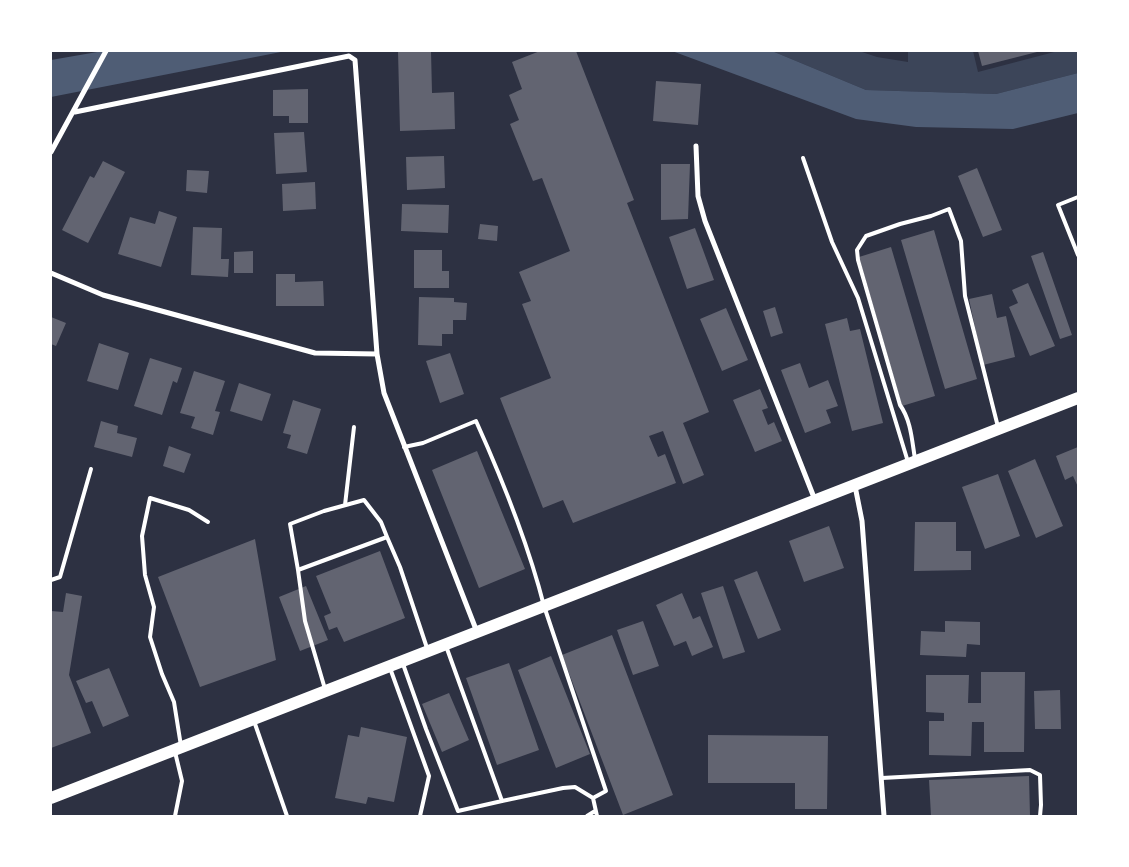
<!DOCTYPE html>
<style>
body{margin:0}
#map{position:relative;width:1129px;height:867px;overflow:hidden;background:#2d3142;font-family:"IBM Plex Sans",sans-serif}
canvas{display:block}
.frame{position:absolute;inset:0;border:52px solid #fff;pointer-events:none}
</style>
<div id="map">
<canvas width="1129" height="867"></canvas>
<div class="frame"></div>
</div>
<script>
const ctx = document.querySelector('canvas').getContext('2d');
ctx.lineJoin = 'round';
function paint(path, color) { ctx.fillStyle = color; ctx.fill(path, 'evenodd'); }
function stroke(path, color, width, dash) { ctx.strokeStyle = color; ctx.lineWidth = width; ctx.lineCap = dash ? 'butt' : 'round'; ctx.setLineDash(dash || []); ctx.stroke(path); }
paint(new Path2D(`
 M772 51H859L877 57 908 62V51H973L978 72 1058 51H1078V73L996 94 866 90Z`), '#3c4559');
paint(new Path2D(`
 M103 51H286L51 97V60Z
 M672 51H772L866 90 996 94 1078 73V113L1013 129 916 127 856 119Z`), '#4f5d75');
paint(new Path2D(`
 M398 51H431L432 93 454 92 455 129 400 131Z
 M540 51H576L634 200 627 203 709 412 683 423 704 475 683 484 663 431 649 436 658 457 665 454 676 483 573 523 563 500 543 508 500 398 551 378 522 304 531 301 519 272 570 251 542 178 533 181 510 124 519 120 509 95 522 89 512 62Z
 M978 51H1037V52L982 66Z
 M656 81 701 84 698 125 653 121Z
 M308 89V123H289V116H273V90Z
 M304 132 307 172 276 174 274 133Z
 M444 156 445 188 407 190 406 157Z
 M103 161 125 172 88 243 62 230 90 176 94 178Z
 M661 164H690L688 219 661 220Z
 M977 168 1002 230 983 237 958 176Z
 M187 170 209 171 207 193 186 191Z
 M315 182 316 209 283 211 282 184Z
 M402 204 449 205 448 233 401 231Z
 M159 211 177 217 161 267 118 254 130 217 155 224Z
 M480 224 498 226 497 241 478 239Z
 M193 227 222 228 221 259H229L228 277 191 275Z
 M695 228 714 280 687 289 669 237Z
 M934 230 977 379 945 389 901 240Z
 M891 247 935 396 902 406 859 257Z
 M414 250H442V271H449V288H414Z
 M253 251V273H234V252Z
 M1043 252 1072 335 1060 339 1031 256Z
 M276 274H295V282L323 281 324 306H276Z
 M1028 283 1055 346 1030 356 1009 307 1018 303 1012 290Z
 M992 294 997 318 1006 316 1015 357 983 365 969 299Z
 M419 297 454 298V302L467 303 466 320H453V334H442V346L418 345Z
 M775 307 783 333 771 337 763 311Z
 M726 308 748 360 722 371 700 319Z
 M51 317 66 323 56 346 51 344Z
 M847 318 850 331 860 329 883 423 852 431 825 324Z
 M99 343 129 353 118 390 87 381Z
 M450 353 464 394 440 403 426 361Z
 M150 358 182 368 177 383 173 381 162 415 134 406Z
 M800 363 809 388 828 380 838 406 826 410 831 423 805 433 781 370Z
 M194 371 225 381 215 411 220 412 213 435 191 428 195 417 180 413Z
 M239 383 271 394 262 421 230 411Z
 M760 389 768 408 762 410 768 425 774 422 782 441 755 452 733 400Z
 M293 400 321 409 307 454 287 448 291 435 283 433Z
 M101 421 118 426 117 433 137 438 132 457 94 447Z
 M169 446 191 454 184 473 163 466Z
 M1078 447V487L1073 476 1065 480 1056 456Z
 M477 451 525 569 479 588 432 470Z
 M1035 459 1063 526 1036 538 1008 471Z
 M998 474 1020 536 985 549 962 487Z
 M915 522H956V551H971V570L914 571Z
 M829 526 844 568 804 582 789 541Z
 M255 539 276 660 200 687 158 577Z
 M380 551 405 618 344 642 337 627 329 630 324 616 331 613 316 576Z
 M757 571 781 630 758 639 734 580Z
 M306 586 328 640 300 651 279 597Z
 M723 586 745 652 723 659 701 593Z
 M66 593 82 596 69 675 91 733 51 748V611L63 612Z
 M682 593 693 619 700 616 713 647 692 656 686 641 674 646 656 605Z
 M643 621 659 666 633 675 617 630Z
 M945 621 980 622V645L967 644 966 657 920 655 921 631 945 632Z
 M612 635 673 795 623 815 562 655Z
 M551 656 590 754 556 768 518 670Z
 M509 663 539 750 497 765 466 678Z
 M109 668 129 716 103 727 92 701 86 703 76 681Z
 M981 672H1025L1024 752H984V722H972L971 756 929 755V721H944V713L926 712V675H969L968 703H981Z
 M1060 690 1061 729H1035L1034 691Z
 M449 693 469 740 442 752 422 704Z
 M361 727 407 737 394 802 368 797 366 804 335 798 348 735 359 737Z
 M708 735 828 736 827 809H795V783H708Z
 M1029 776 1030 816H931L929 780Z`), '#626471');
stroke(new Path2D(`
 M803 158 832 242 858 298 908 462
 M1078 197 1058 205 1078 255
 M404 447 423 443 476 421C503 481 528 543 544 606L606 791 593 798
 M915 459C912 441 911 420 900 405L858 260 857 250 866 236 900 224 931 216 949 209 961 241 965 296 998 427
 M345 505 354 427
 M298 570 290 524 324 511 364 500 381 522 387 537
 M51 580 60 577 91 469
 M446 646 502 801 563 788 575 787 593 798 597 816
 M403 664 426 729 458 811 502 801
 M390 668 429 776 420 816
 M325 689 305 621 298 570 387 537 400 567 427 648
 M254 721 287 816
 M181 746 174 702 162 674 150 637 154 607 145 575 142 536 150 498 189 510 208 522
 M175 752 182 781 175 816
 M882 778 1030 770 1040 775 1041 805 1040 816
 M587 816 595 811`), '#fff', 4);
stroke(new Path2D(`
 M75 112 349 56 355 60 377 354 384 393 477 632
 M696 146 698 196 705 221 815 500
 M51 152 106 51
 M51 273 103 295 315 353 377 354
 M855 486 862 521 884 816`), '#fff', 5);
stroke(new Path2D(`
 M51 798 1078 398`), '#fff', 12);
</script>
